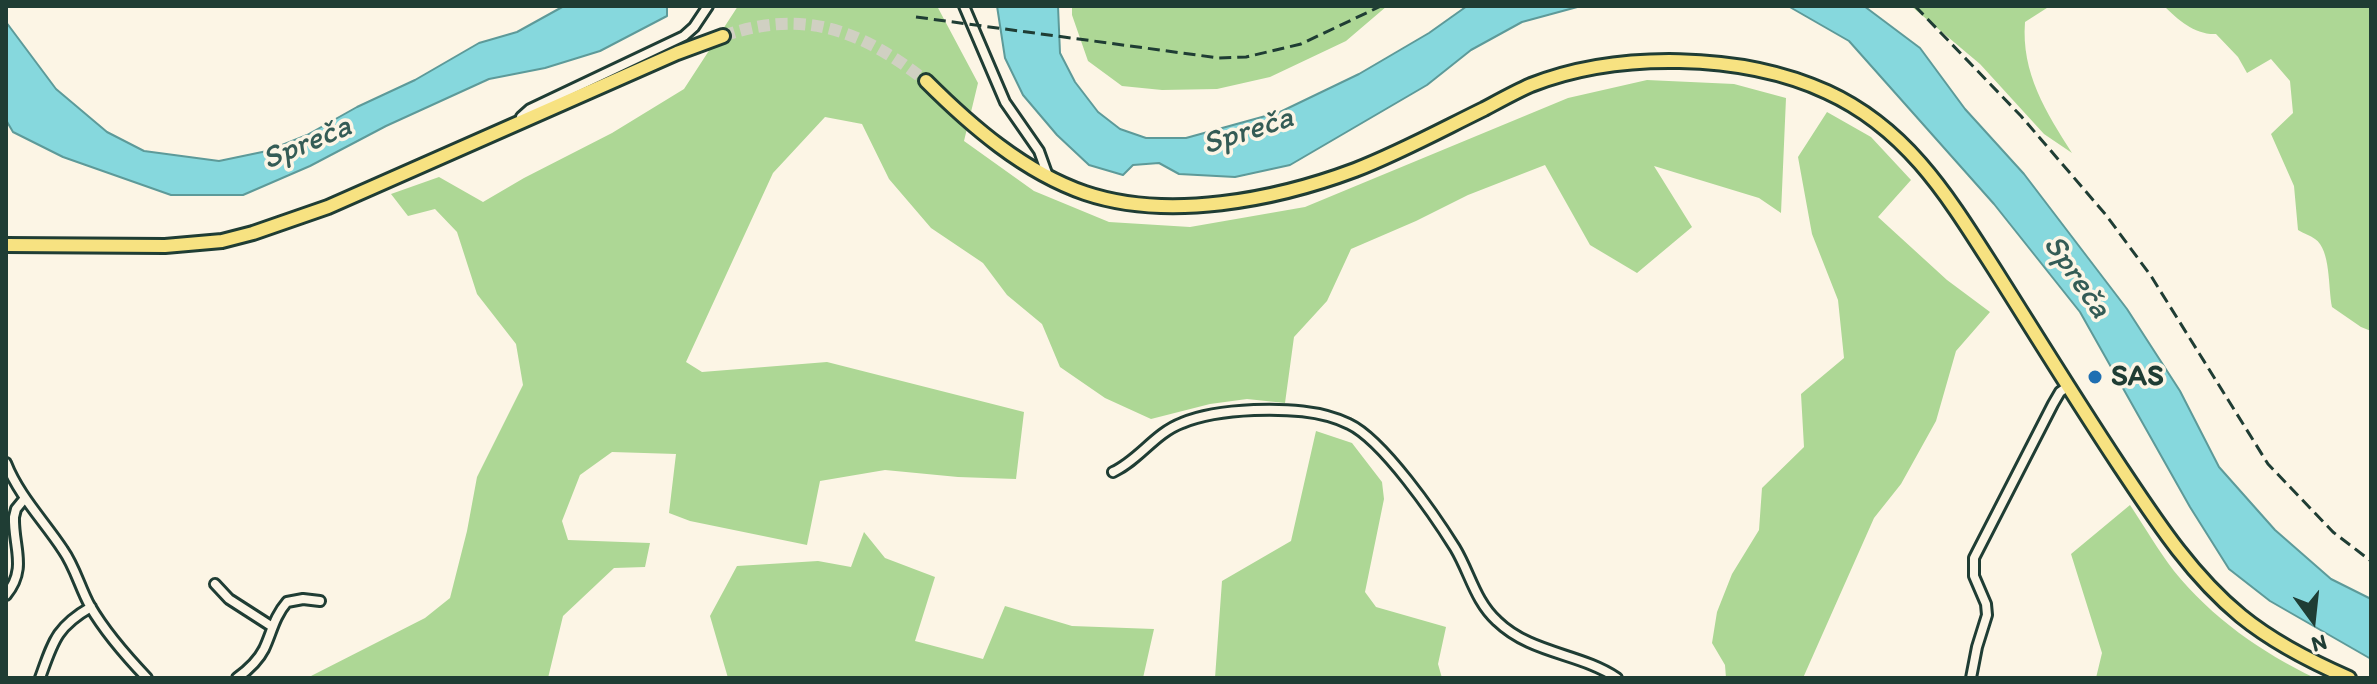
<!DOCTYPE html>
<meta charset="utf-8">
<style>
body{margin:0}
#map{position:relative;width:2377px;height:684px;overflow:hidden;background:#fcf5e5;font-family:Itim,sans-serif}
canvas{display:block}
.frame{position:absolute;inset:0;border:8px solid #1f3d34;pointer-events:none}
.north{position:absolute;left:2273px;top:580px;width:80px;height:80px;-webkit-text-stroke:6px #fcf5e5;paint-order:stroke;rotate:165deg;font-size:22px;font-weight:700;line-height:32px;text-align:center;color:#1f3d34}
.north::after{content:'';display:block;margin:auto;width:28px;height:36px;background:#1f3d34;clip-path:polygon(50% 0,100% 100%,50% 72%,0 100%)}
</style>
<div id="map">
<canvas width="2377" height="684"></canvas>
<div class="frame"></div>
<div class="north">N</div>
</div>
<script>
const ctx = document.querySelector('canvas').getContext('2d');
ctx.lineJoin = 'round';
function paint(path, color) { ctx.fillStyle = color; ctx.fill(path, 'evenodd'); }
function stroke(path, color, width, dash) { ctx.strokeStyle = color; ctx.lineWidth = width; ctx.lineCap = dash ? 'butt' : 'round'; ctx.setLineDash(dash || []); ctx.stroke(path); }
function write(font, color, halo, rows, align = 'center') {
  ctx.font = font + ' Itim,sans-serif'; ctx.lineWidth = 7; ctx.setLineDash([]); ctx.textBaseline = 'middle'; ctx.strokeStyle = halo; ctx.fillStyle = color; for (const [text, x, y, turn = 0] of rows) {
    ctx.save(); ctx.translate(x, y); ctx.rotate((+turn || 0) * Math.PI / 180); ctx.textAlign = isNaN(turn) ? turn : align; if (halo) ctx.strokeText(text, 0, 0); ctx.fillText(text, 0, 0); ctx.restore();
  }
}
paint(new Path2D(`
 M738 6H937L978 83 964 141 1034 191 1109 222 1190 227 1305 207 1568 98 1647 80 1734 84 1786 98 1781 213 1759 198 1654 166 1692 227 1637 273 1590 245 1545 165 1468 195 1416 221 1351 249 1327 301 1294 337 1285 403 1247 399 1210 404 1151 419 1105 398 1060 367 1042 324 1007 295 983 263 931 228 889 179 862 124 825 117 773 173 686 362 702 372 827 362 1024 412 1016 479 958 477 885 470 820 481 807 545 690 521 669 513 676 454 612 452 580 475 562 521 568 540 650 543 645 567 614 568 563 616 548 678H312L311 676 425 618 450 598 467 531 477 477 523 385 516 344 477 294 457 232 435 209 408 216 391 194 439 177 483 202 524 178 612 133 684 89Z
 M1072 6H1387L1346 41 1270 77 1217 89 1162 90 1122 86 1088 61 1072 15Z
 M1911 6H2050L2025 22C2021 73 2046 112 2072 153L2044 134 1980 64Z
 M2164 6H2371V331L2361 327 2332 307C2328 288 2331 250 2315 239 2310 235 2304 234 2298 230L2294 186 2271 134 2293 113 2290 81 2271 59 2247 73 2238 57 2216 34C2195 35 2178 20 2164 6Z
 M1827 112 1871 137 1911 180 1878 217 1947 280 1990 312 1956 351 1936 421 1901 484 1874 518 1803 678H1726L1725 665 1712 643 1717 612 1732 574 1759 530 1762 488 1804 447 1801 394 1844 358 1838 300 1812 234 1798 157Z
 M1316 431 1352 443 1382 482 1384 499 1365 592 1376 607 1446 627 1438 664 1442 678H1215L1222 581 1291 541Z
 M2130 505C2144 526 2158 550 2174 571 2211 617 2262 653 2315 678H2096L2102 653 2071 554Z
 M864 532 885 558 935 577 915 641 983 659 1005 606 1072 626 1154 629 1143 678H728L710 616 737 566 818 561 851 567Z`), '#add795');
const water = new Path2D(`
 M564 6H667V16L600 51 545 68 489 79 386 126 310 166 243 195H171L63 157 13 132 6 120V22L56 89 107 132 144 151 219 161 267 151 307 135 357 107 415 80 479 43 517 32Z
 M997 6H1058L1060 53 1075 82 1098 112 1120 129 1146 138H1186L1280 112 1359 74 1429 33 1467 6H1581L1522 22 1471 50 1427 85 1290 165 1235 177 1179 174 1159 163 1133 165 1123 175 1089 165 1057 135 1023 95 1005 58Z
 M1788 6H1864L1920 48 1965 109 2024 174 2127 309 2180 391 2219 467 2275 530 2331 579 2371 599V659L2270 601 2229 569 2190 507 2080 312 1994 204 1849 41Z`);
paint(water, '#86d8dd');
stroke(water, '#5d9a99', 2);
stroke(new Path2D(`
 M723 36C804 8 861 30 926 81`), '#d0d0c2', 12, [12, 6]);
const minor = new Path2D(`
 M964 6 1005 102 1039 151 1048 176
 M521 123V117L530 109 684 36 694 27 708 6
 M6 463C19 496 44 521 63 550 75 567 80 588 90 606 105 632 126 656 147 678
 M1113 472C1139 460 1155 433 1182 423 1203 414 1231 411 1254 410 1285 409 1321 410 1349 424 1383 440 1435 516 1455 548 1470 573 1475 601 1497 621 1531 654 1580 653 1617 678
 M215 584 229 599 271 626
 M6 595C28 568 13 547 14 517L16 509 25 498
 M40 678C53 642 56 627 91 607
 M237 678C248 670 258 661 264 649 272 632 274 617 287 602L303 599 320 601
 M1971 678 1977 647 1987 615 1986 604 1974 576V558L2053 404 2060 392 2067 387`);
const primary = new Path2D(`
 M926 81C971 126 1024 172 1085 193 1168 221 1275 200 1355 170 1399 153 1441 130 1484 109 1499 101 1515 92 1531 85 1618 51 1742 53 1827 92 1908 129 1949 198 1995 270 2036 335 2076 400 2119 465 2155 519 2190 574 2241 616 2273 642 2312 662 2349 678
 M6 245 165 246 222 241 253 233 328 207 677 53 723 36`);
stroke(minor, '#1f3d34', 14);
stroke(primary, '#1f3d34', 18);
stroke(minor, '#fcf5e5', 8);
stroke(primary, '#f7e281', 12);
stroke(new Path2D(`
 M1915 6 2021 116 2106 215 2151 276 2268 464 2333 532 2371 561
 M916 17 1219 58 1246 57 1301 44 1381 6`), '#1f3d34', 3, [12, 6]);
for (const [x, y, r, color] of [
 [2095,377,8,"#1f6fb2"]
]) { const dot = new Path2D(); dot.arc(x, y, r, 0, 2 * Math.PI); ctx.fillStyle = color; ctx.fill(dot); stroke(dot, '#fcf5e5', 3); }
write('bold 30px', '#1f3d34', '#fcf5e5', [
 ["SAS",2111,377]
], 'left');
write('italic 32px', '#345c56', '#fcf5e5', [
 ["Spreča",1248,132,-18],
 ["Spreča",307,144,-23],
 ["Spreča",2076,277,55]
]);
</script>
